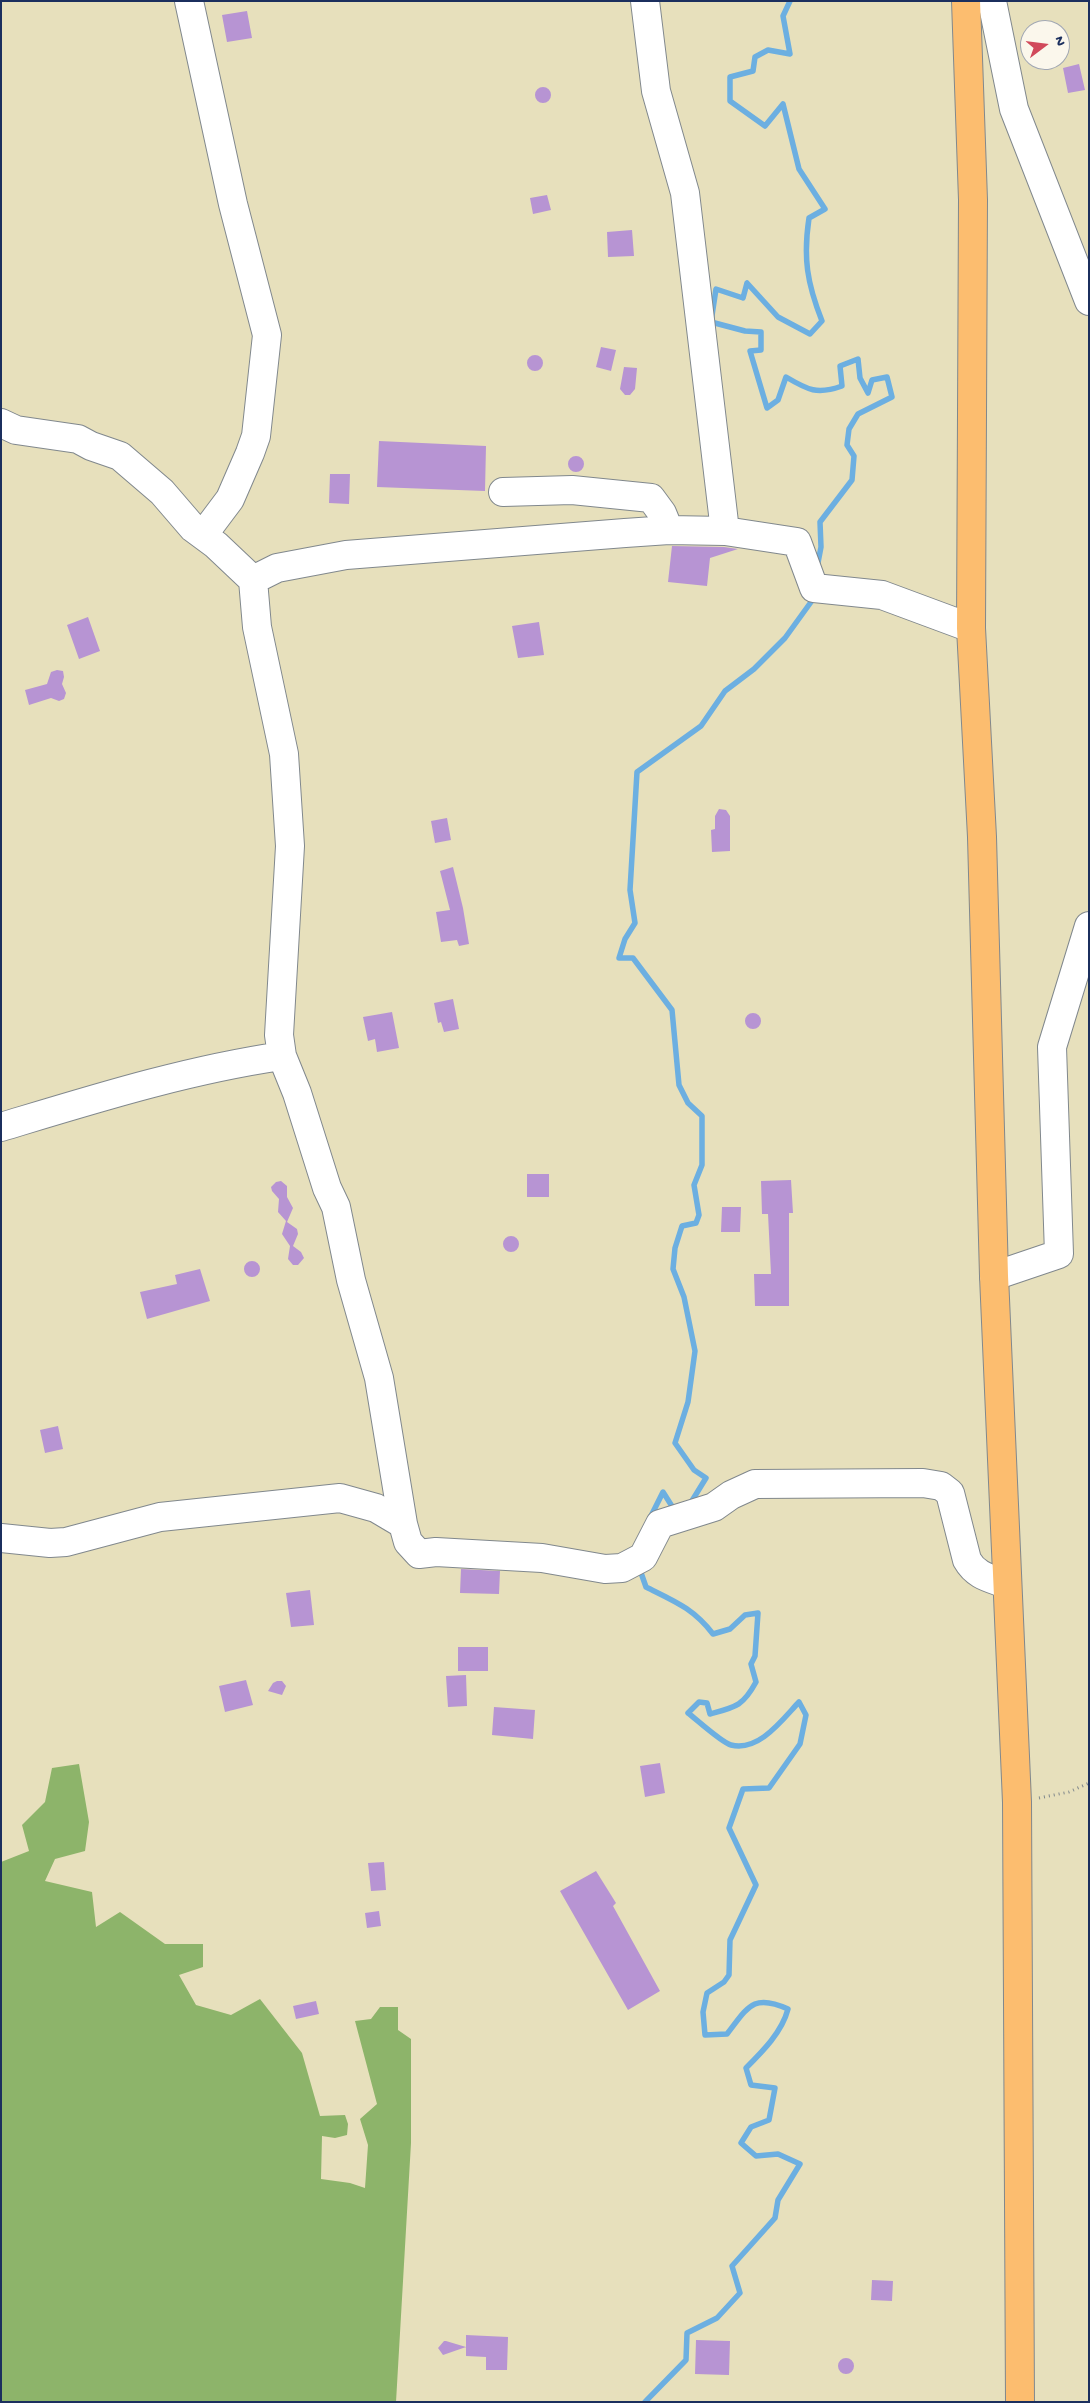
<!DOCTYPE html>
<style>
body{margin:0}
#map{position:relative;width:1090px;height:2403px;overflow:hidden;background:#e7e0bc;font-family:"Gochi Hand",sans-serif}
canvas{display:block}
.frame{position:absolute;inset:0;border:2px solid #1b2f5e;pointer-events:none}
.north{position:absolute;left:1020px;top:20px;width:50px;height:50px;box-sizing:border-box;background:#fbf7ec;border:1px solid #a1a7b3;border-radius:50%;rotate:75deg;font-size:14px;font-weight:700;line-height:20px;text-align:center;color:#1b2f5e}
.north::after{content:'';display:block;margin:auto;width:18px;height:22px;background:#d1495b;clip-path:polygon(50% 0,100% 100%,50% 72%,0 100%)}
</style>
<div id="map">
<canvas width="1090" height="2403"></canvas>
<div class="frame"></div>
<div class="north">N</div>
</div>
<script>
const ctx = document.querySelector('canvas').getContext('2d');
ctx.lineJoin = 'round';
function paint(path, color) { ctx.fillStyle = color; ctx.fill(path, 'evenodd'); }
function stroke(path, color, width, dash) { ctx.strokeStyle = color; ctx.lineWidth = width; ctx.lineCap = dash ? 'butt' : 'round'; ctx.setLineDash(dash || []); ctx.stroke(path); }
paint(new Path2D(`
 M79 1764 89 1822 85 1851 55 1859 45 1881 92 1892 96 1927 120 1912 165 1944H203V1967L179 1975 196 2005 231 2015 260 1999 302 2053 320 2116 345 2115 348 2124 347 2135 335 2138 322 2136 321 2179 350 2183 365 2188 368 2145 360 2119 377 2104 355 2021 371 2019 380 2007H398V2030L411 2039V2143L396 2402H1V1862L29 1851 22 1825 45 1802 52 1768Z`), '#8db46a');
stroke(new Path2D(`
 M790 1 783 16 790 54 768 50 755 57 753 71 730 77V101L765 126 783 104 799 169 825 209 809 218C803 258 807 283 822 321L810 334 778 317 747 283 743 298 716 289 711 322 745 331 761 332V350L750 351 767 408 778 400 786 377C808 390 817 395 842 386L840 366 858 359 860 378 868 393 872 380 887 377 892 397 858 414 849 429 847 445 854 456 852 480 820 522 821 547 817 568
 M690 1504 706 1478 694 1470 675 1443 688 1402 695 1351 684 1297 673 1269 675 1248 682 1226 696 1223 699 1215 694 1185 702 1165V1116L688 1103 679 1085 672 1010 633 958H619L625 939 635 923 630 890 637 772 701 726 725 691 754 669 785 638 811 602 813 594
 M650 1518 663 1492 675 1511 677 1510
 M639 1567 646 1587C674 1601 693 1608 713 1634L730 1629 745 1615 758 1613 755 1656 751 1664 756 1682C743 1706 736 1707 710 1714L707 1703 699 1702 688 1713C696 1719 722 1743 731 1745 759 1752 782 1720 799 1702L806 1715 800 1744 769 1788 743 1789 729 1828 756 1885 730 1940 729 1975 724 1982 707 1993 703 2012 705 2035 727 2034C748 2007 753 1993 788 2009 782 2032 763 2051 746 2068L751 2085 775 2088 769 2120 751 2127 741 2143 756 2156 778 2154 800 2164 778 2200 775 2218 732 2266 740 2293 717 2318 687 2333 686 2360 645 2402`), '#6cafe1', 5.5);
paint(new Path2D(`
 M247 11 252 38 227 42 222 15Z
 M1079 64 1085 90 1068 93 1063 68Z
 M535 95a8 8 0 1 1 16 0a8 8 0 1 1-16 0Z
 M547 195 551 210 533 214 530 198Z
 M632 230 634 256 608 257 607 232Z
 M601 347 616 350 611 371 596 367Z
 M527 363a8 8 0 1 1 16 0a8 8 0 1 1-16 0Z
 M624 367 637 368 635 389 630 395H625L620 389Z
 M379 441 486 446 485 491 377 487Z
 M568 464a8 8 0 1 1 16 0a8 8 0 1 1-16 0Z
 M330 474H350L349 504 329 503Z
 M672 546 724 547 738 549 710 558 707 586 668 582Z
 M88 617 100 651 79 659 67 625Z
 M539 622 544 655 518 658 512 626Z
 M57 670 63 671 64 677 62 684 66 693 64 699 59 701 51 698 29 705 25 690 47 684 51 672Z
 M719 809 726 810 730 816V851L712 852 711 830 715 829V816Z
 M447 818 451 840 435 843 431 821Z
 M453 867 463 908 469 944 459 946 457 940 441 942 436 912 450 910 440 871Z
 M453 999 459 1029 444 1032 441 1022 438 1023 434 1003Z
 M392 1012 399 1048 377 1052 375 1039 368 1041 363 1017Z
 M745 1021a8 8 0 1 1 16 0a8 8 0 1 1-16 0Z
 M527 1174H549V1197H527Z
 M791 1180 793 1213H789V1306H755L754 1274H771L768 1214H762L761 1181Z
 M276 1182 281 1181 287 1186V1197L293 1208 287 1222 297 1229 298 1234 293 1246 301 1252 304 1258 298 1265H293L288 1259 290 1246 282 1234 286 1221 278 1212 279 1199 272 1191 271 1187Z
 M722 1207H741L740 1232H721Z
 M503 1244a8 8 0 1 1 16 0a8 8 0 1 1-16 0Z
 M244 1269a8 8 0 1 1 16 0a8 8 0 1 1-16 0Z
 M200 1269 210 1301 147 1319 140 1292 177 1284 175 1275Z
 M58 1426 63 1449 45 1453 40 1430Z
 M461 1569 500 1571 499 1594 460 1593Z
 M310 1590 314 1625 291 1627 286 1593Z
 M458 1647H488V1671H458Z
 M466 1675 467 1706 448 1707 446 1676Z
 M246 1680 253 1705 225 1712 219 1686Z
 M277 1681H282L286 1686 282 1695 268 1691 273 1683Z
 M494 1707 535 1710 533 1739 492 1735Z
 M660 1763 665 1793 645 1797 640 1766Z
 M384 1862 386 1890 371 1891 368 1863Z
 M596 1871 616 1903 613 1906 660 1991 628 2010 560 1891Z
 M379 1911 381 1926 367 1928 365 1913Z
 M316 2001 319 2014 296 2019 293 2006Z
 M872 2280 893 2281 892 2301 871 2300Z
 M466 2335 508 2337 507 2370H486V2357L466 2356Z
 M696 2340 730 2341 729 2375 695 2374Z
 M444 2341H446L466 2347 443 2355 438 2348Z
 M838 2366a8 8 0 1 1 16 0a8 8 0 1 1-16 0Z`), '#b794d3');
const minor = new Path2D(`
 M189 1 233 204 267 335 256 436 250 453 230 499 203 535
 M645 1 656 91 685 193 725 531
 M992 1 1014 109 1089 301
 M1 423 16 430 78 439 91 446 120 456 162 492 193 528 216 545 253 580 257 627 284 754 290 846 279 1035 282 1056 297 1093 327 1188 336 1207 351 1280 379 1378 403 1524 408 1542 419 1554 436 1552 542 1558 605 1569 622 1568 643 1557 660 1524 714 1507 731 1495 755 1484 923 1483 941 1486 950 1493 967 1560C976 1576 990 1578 1006 1584
 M503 492 572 490 651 498 662 513 669 530
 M253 580 277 568 346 555 625 533 669 530 725 531 797 542 814 588 882 595 971 628
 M1 1127C94 1099 186 1070 282 1056
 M994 1276 1059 1254 1052 1047 1089 926
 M1 1538 50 1543 66 1542 160 1517 340 1498 376 1508 403 1524`);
const major = new Path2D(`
 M966 1 973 200 971 628 982 837 994 1276 1017 1802 1020 2402`);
stroke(minor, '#81888d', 30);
stroke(major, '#81888d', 30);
stroke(new Path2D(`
 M1039 1798 1069 1792 1089 1783`), '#81888d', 3, [1, 4]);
stroke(minor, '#fff', 28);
stroke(major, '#fcbd6f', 28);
</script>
